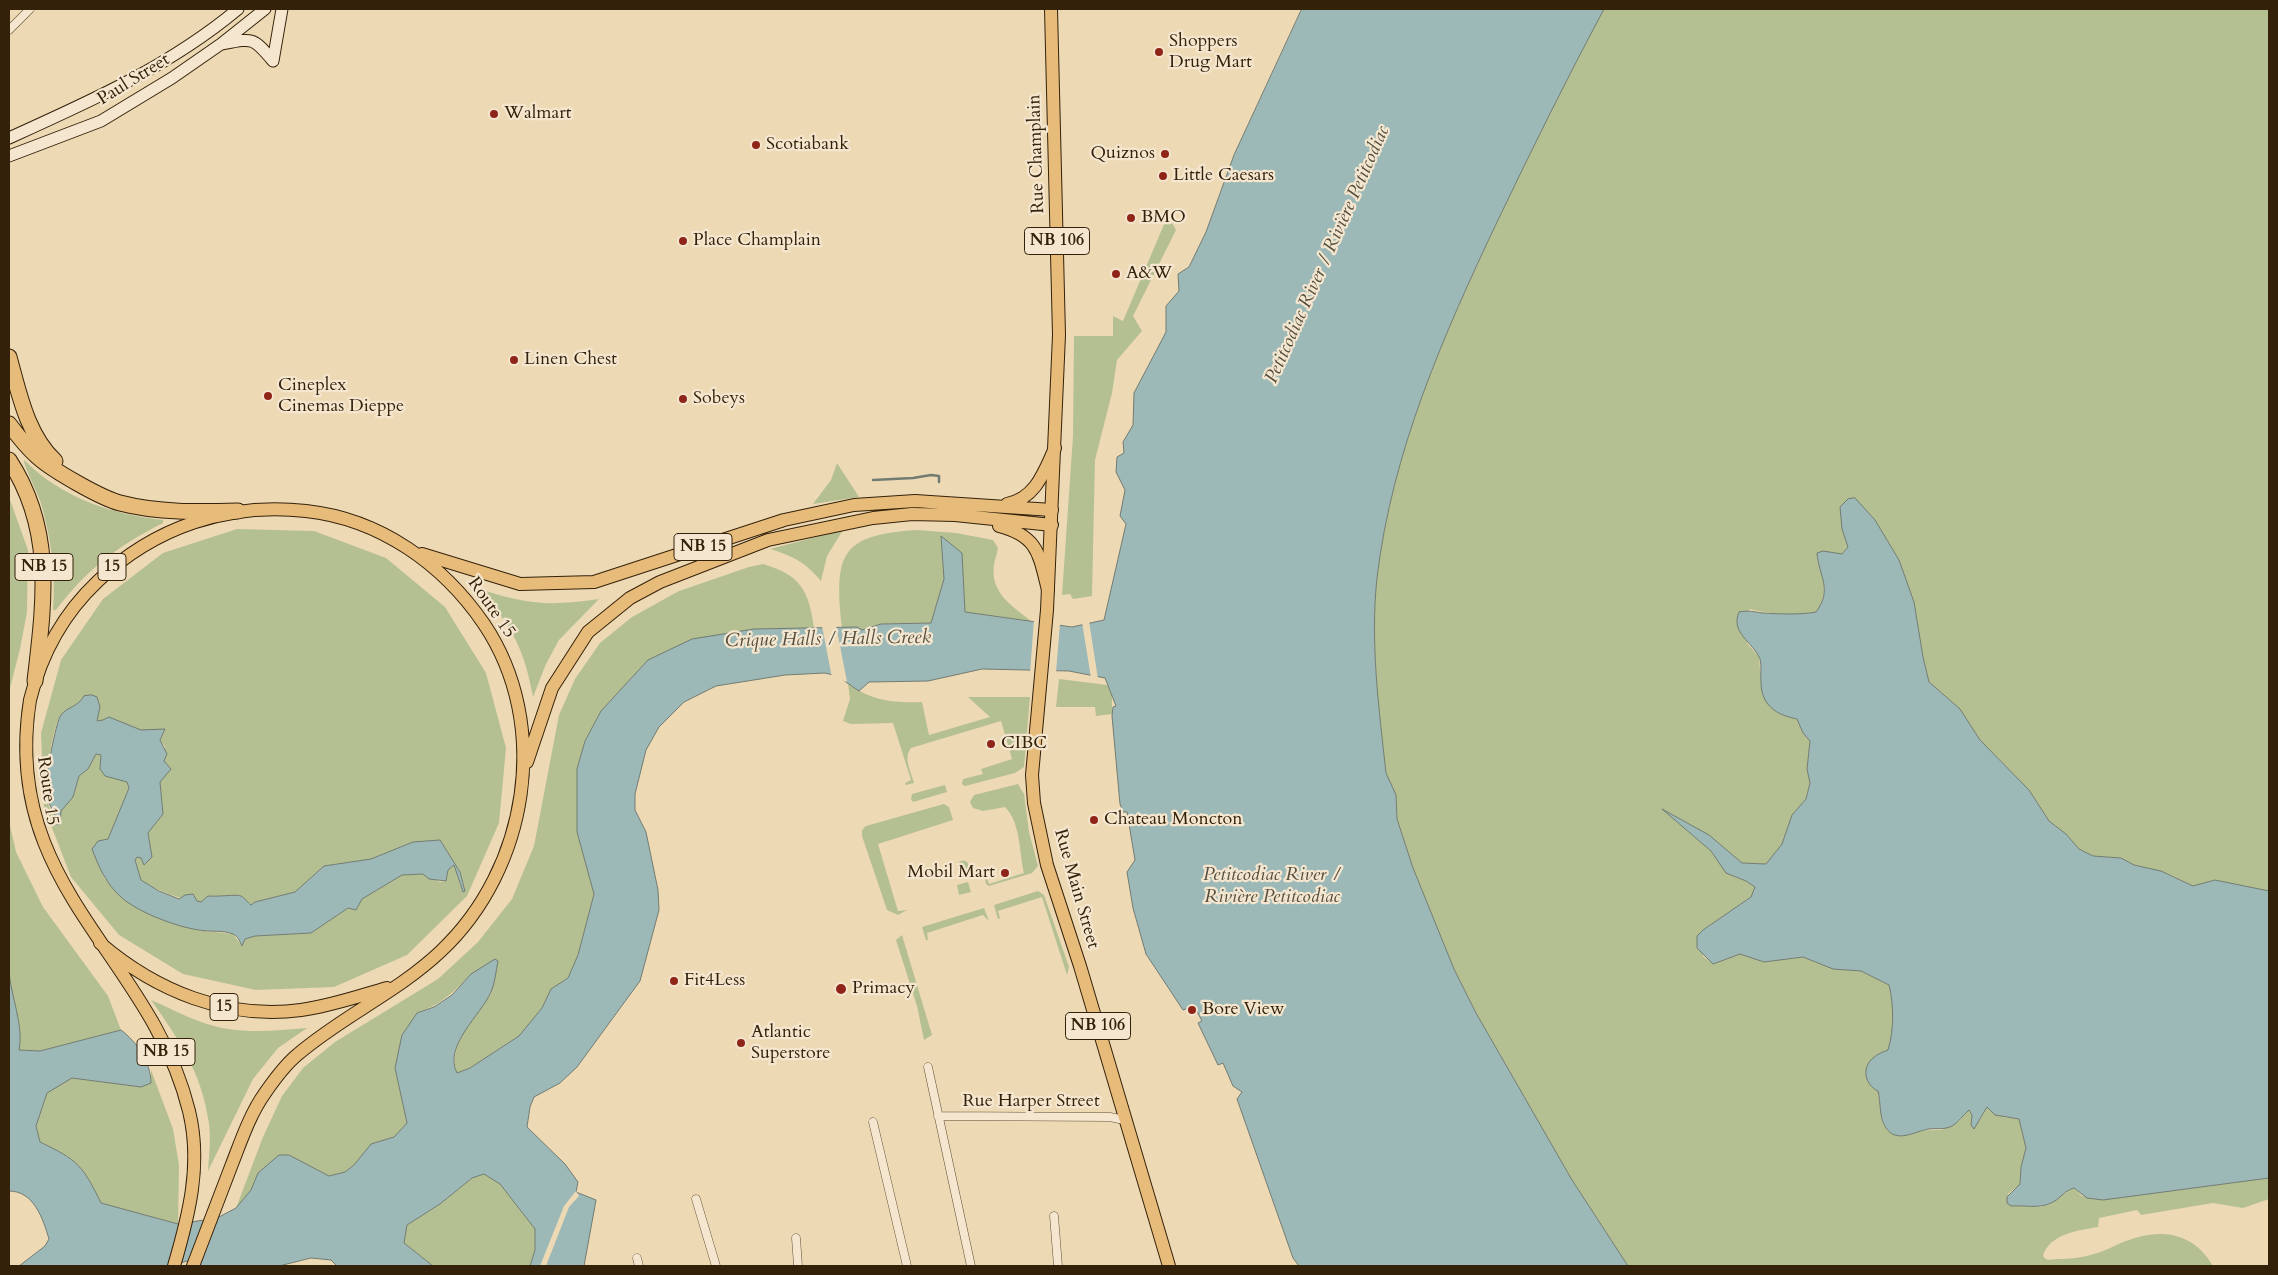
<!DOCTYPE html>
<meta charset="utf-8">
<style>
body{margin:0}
#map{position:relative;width:2278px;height:1275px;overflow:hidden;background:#eed9b5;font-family:Cardo,serif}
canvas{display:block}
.frame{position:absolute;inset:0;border:10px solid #34210a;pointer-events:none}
</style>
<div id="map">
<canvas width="2278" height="1275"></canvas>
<div class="frame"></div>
</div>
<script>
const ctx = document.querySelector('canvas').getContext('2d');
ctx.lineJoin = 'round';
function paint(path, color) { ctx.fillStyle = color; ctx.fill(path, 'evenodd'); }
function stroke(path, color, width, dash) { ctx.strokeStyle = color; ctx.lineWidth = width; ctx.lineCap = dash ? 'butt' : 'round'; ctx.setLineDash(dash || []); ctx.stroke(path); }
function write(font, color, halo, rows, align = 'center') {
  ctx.font = font + ' Cardo,serif'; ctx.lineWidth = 4.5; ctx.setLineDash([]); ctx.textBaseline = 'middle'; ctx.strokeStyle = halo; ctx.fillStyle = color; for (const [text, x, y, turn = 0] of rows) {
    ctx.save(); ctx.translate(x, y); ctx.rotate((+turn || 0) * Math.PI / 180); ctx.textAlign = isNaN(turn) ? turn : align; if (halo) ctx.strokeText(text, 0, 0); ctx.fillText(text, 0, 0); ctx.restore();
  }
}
paint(new Path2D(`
 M1604 9H2269V891L2215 880 2193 886 2171 875 2134 865 2121 858 2093 856 2079 849 2066 834 2049 821 2029 790 1980 740 1960 709 1929 682 1923 657 1914 602 1899 560 1875 520 1854 498 1841 522 1848 547 1842 554 1823 551 1818 561C1825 579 1828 595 1816 612 1795 616 1770 614 1749 609L1747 643 1759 657 1761 682 1788 717 1797 719 1803 733 1810 741 1807 769 1810 783 1806 799 1792 815 1782 844 1766 864 1742 863 1709 835 1665 811 1711 851 1735 877 1746 881 1755 887 1751 897 1703 930V956L1713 964 1740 954 1764 962 1803 957 1833 969 1861 971 1889 985 1892 999V1037L1878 1090 1883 1124 1888 1131 1941 1130 1959 1121 1969 1110 1972 1115 1971 1125 1980 1120 1987 1107 2003 1117 2019 1119 2026 1148 2021 1167 2020 1184 2008 1194 2018 1206 2040 1207 2050 1204 2071 1189 2074 1188 2082 1196 2103 1200 2269 1178V1199L2243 1208 2213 1203 2141 1215 2137 1210 2099 1218 2098 1227C2079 1230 2049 1234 2043 1256 2046 1261 2050 1260 2056 1259 2069 1259 2082 1258 2094 1254 2106 1251 2115 1245 2126 1241 2162 1227 2194 1233 2213 1266H1628L1572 1180 1476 1013 1454 969 1413 868 1397 819 1396 795 1386 773C1379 709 1370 642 1377 578 1391 457 1440 344 1491 235 1527 159 1564 83 1604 9Z
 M1168 215 1176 230 1133 316 1142 331 1117 360 1112 393 1095 460 1092 596 1073 599 1070 594 1062 595 1073 436 1074 336H1113V316L1123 321Z
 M24 460C62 498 111 514 163 520V523C118 546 87 569 56 610H53C56 573 51 538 41 503 38 494 23 464 24 460Z
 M837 463 859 497 813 504 831 480Z
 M9 497 28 550 27 612 20 649 9 692Z
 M237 529 314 531 386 558 445 607 486 673 506 748 499 823 467 896 407 955 334 987 256 990 183 974 119 935 71 877 44 807 41 733 61 660 103 599 163 553ZM79 704 100 707 96 717 99 722H118L141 730H165L160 740 165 747 160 782 163 814 148 833 152 857 137 856 135 860 141 880C161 893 178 898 201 902L208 896C217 897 236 894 241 896 244 897 248 903 251 905L255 902 295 892 324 866 371 859 413 842 440 840 460 872 465 888 460 885 454 865 448 870 446 881 440 882 424 874 402 875 362 899 356 910 348 908 311 933 255 936 245 939 242 946 233 934 197 930 121 897 113 886 104 878 98 841 108 839 129 788 127 782 100 769 101 755 96 754 88 769 79 776 73 797 61 811 57 824C57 815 50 812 48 803 43 789 52 729 60 716 63 711 73 707 79 704Z
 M843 530 827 556 821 581C805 562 793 556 770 549Z
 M917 530 956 533 993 540 998 548C997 554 995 559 994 564 990 593 1011 605 1031 621L965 612 962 553 941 537 944 579 931 623 881 624 862 630 842 628C834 554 840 535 917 530Z
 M763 564C801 575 809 591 814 628L754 629 648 660 601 711 585 741 577 769V832L594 894 578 955 568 978 551 989 542 1008 519 1036 470 1068 457 1073C446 1046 478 1013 492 992L471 974C454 992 440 1005 417 1013L395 1068 407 1123 394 1137 372 1144 354 1165 345 1172 329 1176 289 1155 258 1173 251 1190 236 1208 263 1137 282 1096 303 1068 335 1042 438 979 478 942 512 899 534 846 559 715 575 679 600 643 632 617 679 591 749 567Z
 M480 589C528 605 550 606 599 599L559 640 546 664 533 697C524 647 512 628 480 589Z
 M1059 679 1107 685 1112 695V714L1096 716 1095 707H1056Z
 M848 684C873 701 893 703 922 702L929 735 990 717 968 697H1030L1024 767 1015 773 965 786 962 784 963 779 983 774 981 769 1012 759 1001 721 911 748C903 758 911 771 914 783L906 785 905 783 911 780 893 723 851 724 843 721 850 699Z
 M1018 784 1024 794 1029 832 1038 866 1032 873 989 886 986 884 985 878H987L989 884 1024 873C1019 852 1021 823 1005 807L983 811 973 808 970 802 974 795Z
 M945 785 947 792 913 802 911 799 912 794Z
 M944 804 949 807 953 820 878 844 898 911 907 910 898 915 887 910 862 836V830L866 826Z
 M9 821 16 852 43 907 108 996 121 1030 40 1051 18 1050 9 971Z
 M957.5 866a5.5 5.5 0 1 1 11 0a5.5 5.5 0 1 1-11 0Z
 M968 882 971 892 959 895 957 885Z
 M1038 891 1044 895 1069 967 1067 975 1042 897 998 911 1000 918 998 919 994 905Z
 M984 908 989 921 983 915 927 933 928 940H926L922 927Z
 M902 935 932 1035 924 1040 917 1006 896 940Z
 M151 1000C168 1007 184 1016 201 1022 236 1035 271 1031 307 1028L278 1048 253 1079 208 1171C209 1156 211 1139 209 1124 202 1073 180 1041 151 1000Z
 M151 1070 173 1129 179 1165 178 1224 101 1203C83 1166 78 1160 40 1142L36 1126 47 1092 72 1078 141 1087 151 1083Z
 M484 1174 500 1184 535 1229V1250L530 1266H433L404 1243 407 1225 440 1204 472 1178Z`), '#b4c091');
const water = new Path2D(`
 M1302 9H1604C1567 78 1532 149 1498 220 1444 334 1392 451 1377 578 1370 642 1379 709 1386 773L1396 795 1397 819 1413 868 1454 969 1476 1013 1572 1180 1628 1266H1299L1293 1258 1237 1099 1242 1092 1233 1086 1223 1063 1218 1065 1198 1023 1202 1021 1194 1006 1183 1010 1146 954 1133 908 1127 872 1135 860 1127 812H1123L1120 804 1112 716 1113 707 1116 706 1105 678 1069 671 982 669 928 681 869 682 859 691 837 676 825 673 785 675 716 686 684 702 659 727 646 750 635 794V810L646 832 658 890 659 910 640 981 577 1067 560 1083 534 1097 530 1107 527 1127 565 1164 578 1182 576 1192 596 1200 584 1266H530L535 1250V1229L500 1184 484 1174 472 1178 440 1204 407 1225 404 1243 433 1266H337L331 1260 311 1258 279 1266H203L187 1261 171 1266H19L45 1246 49 1239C43 1219 34 1191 9 1191V971C11 997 24 1026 19 1050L40 1051 121 1030C137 1042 151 1063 151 1083L141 1087 72 1078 47 1093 36 1126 40 1142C78 1160 83 1166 101 1203L178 1224 217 1218 236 1208 251 1190 258 1173 279 1155H289L329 1176 345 1172 354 1165 371 1144 394 1137 407 1123 395 1068 402 1035 417 1013 434 1007 452 995 471 974 495 959 498 961C496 971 495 983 491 992 481 1015 443 1046 457 1073L470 1068 519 1036 542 1008 551 989 568 978 578 955 594 894 577 832V769L585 741 601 711 648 660 692 639 754 629 857 627 862 630 881 624 931 623 944 579 941 536 962 553 965 612 1072 627 1104 620 1126 524 1120 516 1125 490 1116 472 1117 457 1124 453 1123 442 1133 425 1134 393 1166 332V306L1179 291 1178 274 1189 267 1206 232 1234 155Z
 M1855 498 1875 520 1899 560 1914 602 1923 657 1929 682 1960 709 1980 740 2029 790 2049 821 2066 834 2079 849 2093 856 2121 858 2134 865 2161 871 2193 886 2215 880 2269 891V1178L2103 1200 2087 1198 2074 1188 2071 1189C2063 1192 2059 1200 2051 1203 2039 1209 2024 1205 2011 1206L2007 1203V1197L2020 1184 2021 1167 2026 1148 2019 1119 1995 1115 1987 1107 1974 1129 1971 1125 1972 1115 1969 1110C1963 1115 1959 1122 1952 1126 1944 1130 1937 1128 1929 1129 1915 1131 1897 1144 1886 1128 1879 1118 1881 1103 1878 1091 1865 1085 1861 1068 1873 1058 1877 1054 1883 1052 1888 1050 1894 1031 1894 1005 1889 985L1861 971 1833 969 1803 957 1764 962 1740 954 1713 964 1697 948V936L1703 930 1751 897 1755 887 1746 881 1726 873 1711 851 1662 809 1709 835 1742 863 1766 864 1782 844 1792 815 1806 799 1810 783 1807 769 1810 741 1803 733 1797 719C1776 715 1761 705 1761 682 1760 674 1762 666 1760 659 1753 642 1730 633 1739 612 1749 610 1754 612 1763 613 1780 614 1800 615 1816 612 1833 589 1819 577 1817 553L1823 551 1842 554 1848 547 1842 529 1840 507 1848 499Z
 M92 695 97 697 100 707 97 721 103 720 109 717 141 730 165 729 160 740 167 754 164 761 171 769 160 782 163 814 148 833 152 857 144 865 141 858 137 857 135 860 141 880 159 891 179 899 185 895 193 894 197 901 201 902 208 896C217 897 236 894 241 896 244 897 248 903 251 905L255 902 295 892 324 866 371 859 413 842 440 840 460 872 465 891 463 892 454 865 448 870 446 881 429 879 423 874 402 875 362 899 356 910 348 908 311 933 255 936 245 939 242 946C240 942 238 936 233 934 224 930 209 932 199 930 177 927 137 912 121 897 106 884 99 867 92 849L98 841 108 839 129 788 127 782 105 776 100 769 101 755 96 754 88 769 79 776 73 797 61 811 60 824 57 825C57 813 48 805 45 793 44 786 56 720 61 715 68 706 77 708 84 696Z`);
paint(water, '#9cb8b7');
stroke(water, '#727c72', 1);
paint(new Path2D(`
 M1034 619 1060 623 1056 673H1030Z
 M1089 621 1098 679 1091 678 1082 622Z
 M836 625 847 682 832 678 822 626Z
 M576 1191 579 1196 569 1207 546 1266H540L564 1206Z`), '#eed9b5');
stroke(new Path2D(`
 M873 480 913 478 931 475 939 476V482`), '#727c72', 2.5);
const minor = new Path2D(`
 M9 30 30 9
 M928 1067 971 1266
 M938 1116 1110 1117 1124 1120
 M873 1122 907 1266
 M696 1199 716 1266
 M1054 1216 1058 1266
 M796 1238 798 1266
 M637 1258 639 1266`);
const secondary = new Path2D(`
 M222 44C253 38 253 37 273 61
 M273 61 282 9
 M9 138C89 102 170 66 238 9
 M9 156 101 121 172 78 221 44 265 9`);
const primary = new Path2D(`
 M1051 9 1059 335 1047 610 1032 775 1034 803 1047 865 1080 966 1169 1266`);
const trunk = new Path2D(`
 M1007 504C1036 498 1044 472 1055 448
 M999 526C1038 536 1039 554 1048 590
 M422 554 520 584 594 582 784 520 854 505 915 501 1052 510
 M527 762 552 688 588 632 630 598 660 582 768 540 873 518 912 514 955 515 1052 525
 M100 943C156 991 227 1020 301 1010 331 1006 359 996 387 988
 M174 1266C189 1215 202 1164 189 1111 151 955 0 887 30 700 41 655 64 613 98 581 154 527 229 502 306 511 380 519 443 564 484 624 552 725 528 869 441 951 398 992 342 1016 297 1055 285 1065 274 1080 265 1093 250 1114 241 1141 232 1164 219 1198 206 1232 193 1266`);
const motorway = new Path2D(`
 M9 357C19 393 27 435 55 461
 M9 424C18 436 27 448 39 458 54 471 101 498 120 503 158 513 199 512 238 511
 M9 460C55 530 44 603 35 681`);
stroke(minor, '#624f35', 9);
stroke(secondary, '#34210a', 13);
stroke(primary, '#34210a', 14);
stroke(trunk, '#34210a', 14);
stroke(motorway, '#34210a', 17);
stroke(minor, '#f4e6cf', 8);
stroke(secondary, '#f4e6cf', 11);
stroke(primary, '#e7bc7a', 12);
stroke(trunk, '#e7bc7a', 12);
stroke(motorway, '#e7bc7a', 15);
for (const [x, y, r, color] of [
 [1159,52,5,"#8f2418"],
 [494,114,5,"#8f2418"],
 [756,145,5,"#8f2418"],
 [1165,154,5,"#8f2418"],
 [1163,176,5,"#8f2418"],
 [1131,218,5,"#8f2418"],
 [683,241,5,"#8f2418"],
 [1116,274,5,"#8f2418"],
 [514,360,5,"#8f2418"],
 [268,396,5,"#8f2418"],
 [683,399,5,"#8f2418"],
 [991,744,5,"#8f2418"],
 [1094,820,5,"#8f2418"],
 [1005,873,5,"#8f2418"],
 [674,981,5,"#8f2418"],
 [841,989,6,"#8f2418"],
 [1192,1010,5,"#8f2418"],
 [741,1043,5,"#8f2418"]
]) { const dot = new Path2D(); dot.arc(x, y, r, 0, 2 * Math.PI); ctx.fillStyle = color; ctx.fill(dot); stroke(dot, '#f4e6cf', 2); }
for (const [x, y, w] of [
 [1057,241,65],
 [703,547,58],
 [44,567,58],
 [112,567,28],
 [224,1007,28],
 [1098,1026,65],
 [166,1052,58]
]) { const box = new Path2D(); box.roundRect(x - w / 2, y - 13.5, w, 27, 4); ctx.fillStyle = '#f4e6cf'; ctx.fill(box); stroke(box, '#34210a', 1); }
write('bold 16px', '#34210a', null, [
 ["NB 106",1057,241],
 ["NB 15",703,547],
 ["NB 15",44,567],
 ["15",112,567],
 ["15",224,1007],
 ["NB 106",1098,1026],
 ["NB 15",166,1052]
]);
write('18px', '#34210a', '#f4e6cf', [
 ["Shoppers",1169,42],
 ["Drug Mart",1169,63],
 ["Walmart",504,114],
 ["Scotiabank",766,145],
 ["Quiznos",1155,154,"right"],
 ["Little Caesars",1173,176],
 ["BMO",1141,218],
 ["Place Champlain",693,241],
 ["A&W",1126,274],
 ["Linen Chest",524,360],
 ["Cineplex",278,386],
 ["Cinemas Dieppe",278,407],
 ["Sobeys",693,399],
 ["CIBC",1001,744],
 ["Chateau Moncton",1104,820],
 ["Mobil Mart",995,873,"right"],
 ["Fit4Less",684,981],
 ["Primacy",852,989],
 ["Bore View",1202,1010],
 ["Atlantic",751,1033],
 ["Superstore",751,1054]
], 'left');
write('18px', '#34210a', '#f4e6cf', [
 ["Paul Street",134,80,-32],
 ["Rue Champlain",1037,154,-92],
 ["Route 15",491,608,55],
 ["Route 15",47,791,82],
 ["Rue Main Street",1076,889,74],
 ["Rue Harper Street",1031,1102]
]);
write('italic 19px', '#534e3e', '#f4e6cf', [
 ["Petitcodiac River / Rivière Petitcodiac",1328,255,-66],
 ["Crique Halls / Halls Creek",828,640,-1],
 ["Petitcodiac River /",1272,876],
 ["Rivière Petitcodiac",1272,898]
]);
</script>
